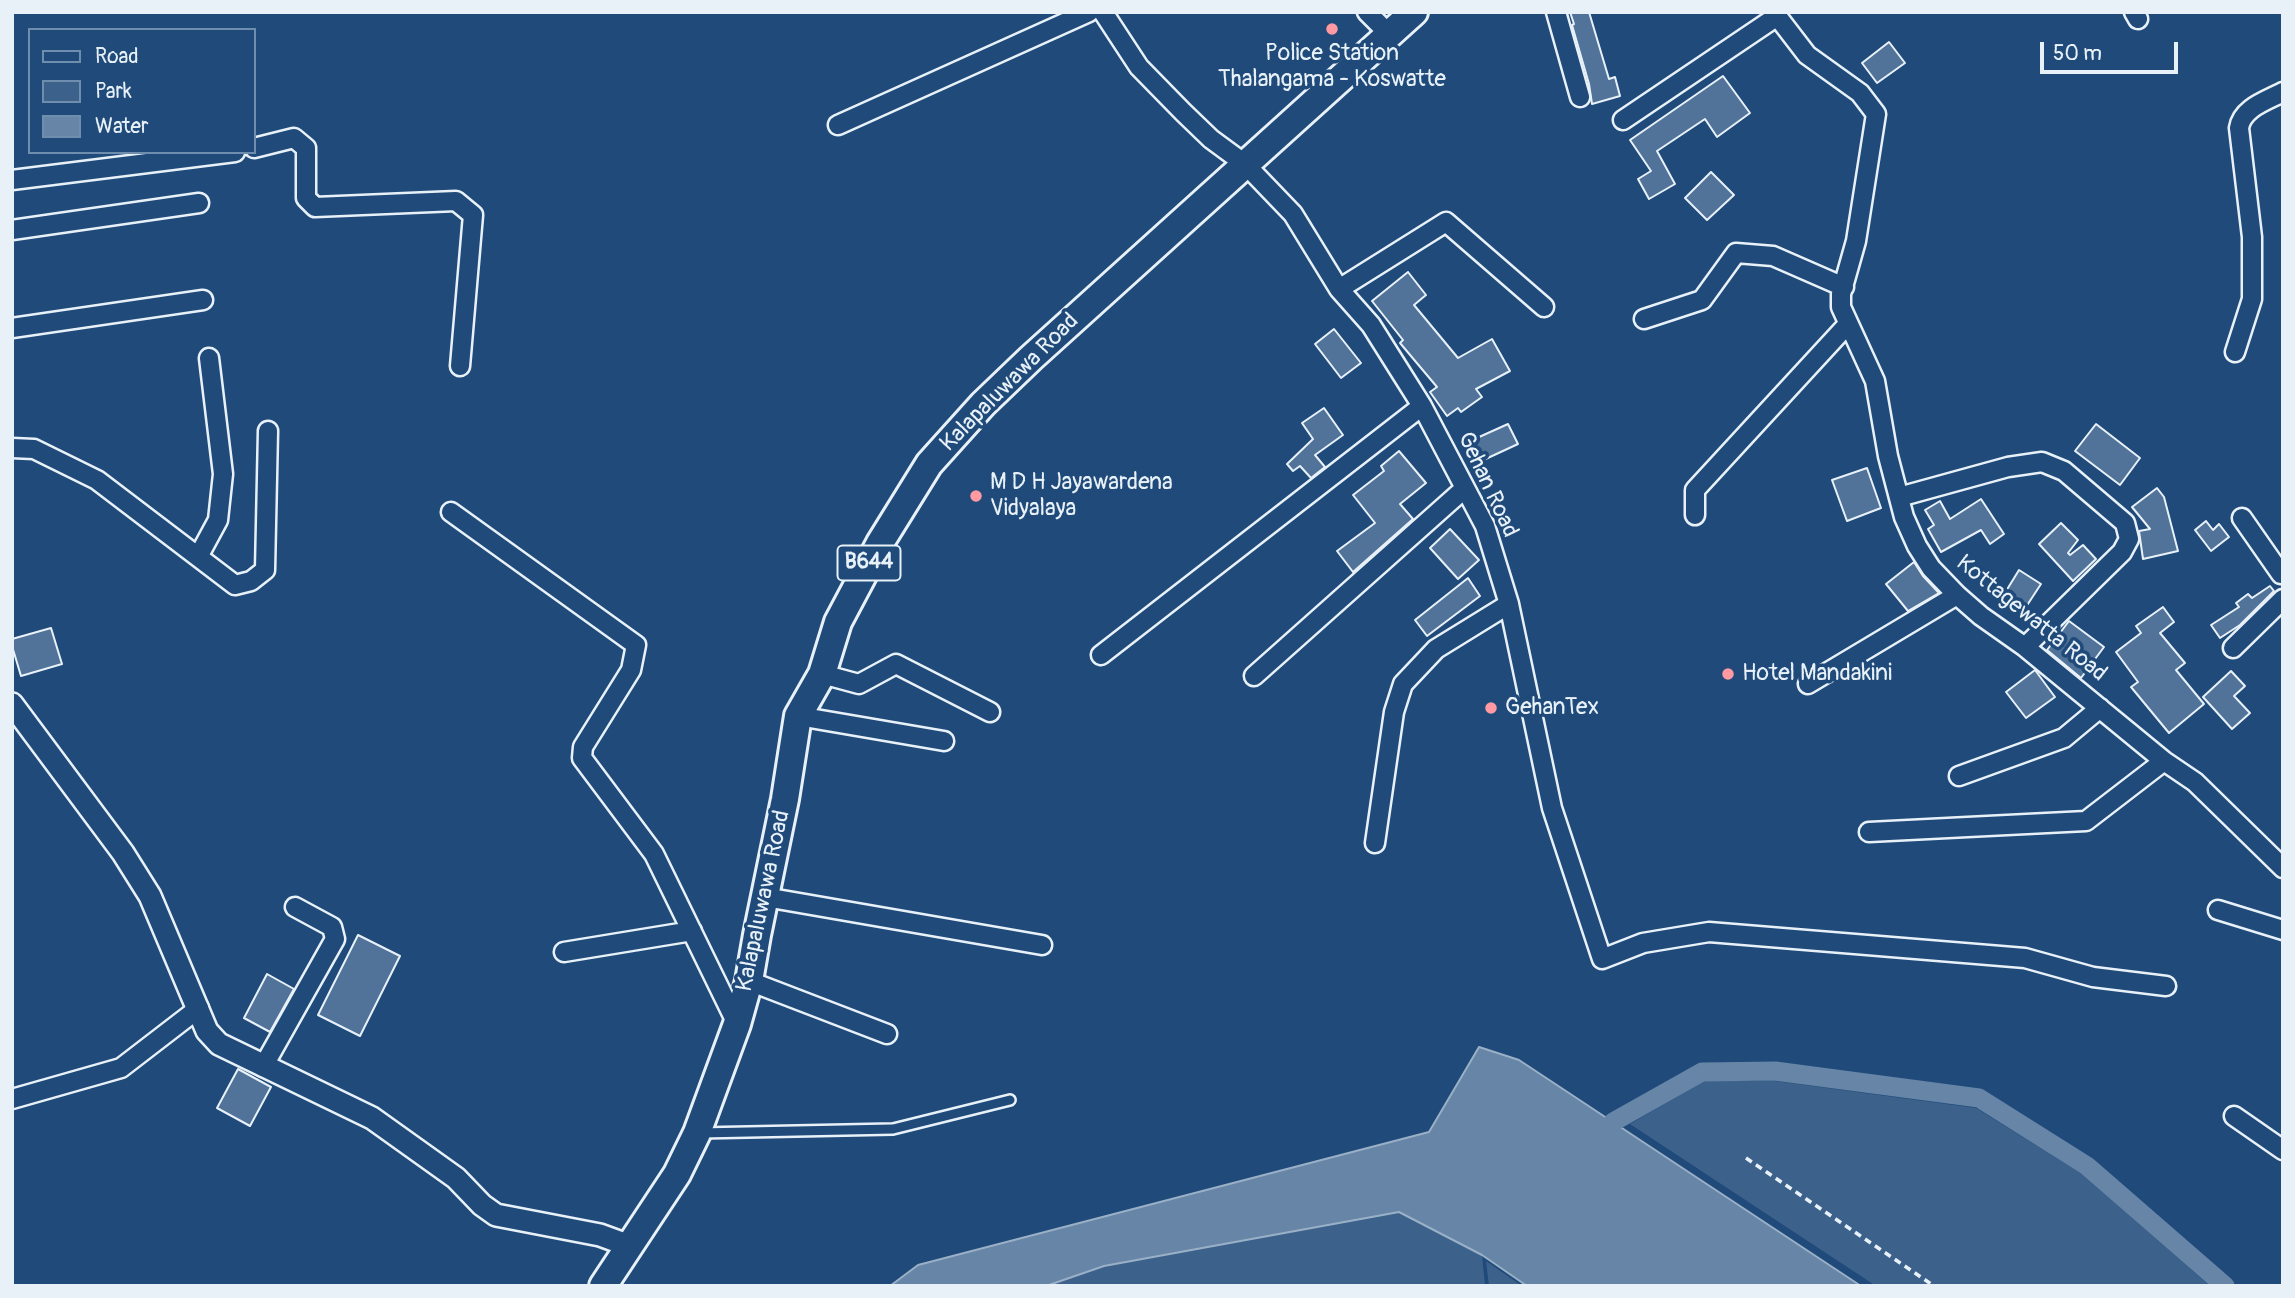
<!DOCTYPE html>
<style>
body{margin:0}
#map{position:relative;width:2295px;height:1298px;overflow:hidden;background:#1f4a7a;font-family:Pangolin,sans-serif}
canvas{display:block}
.frame{position:absolute;inset:0;border:14px solid #e8f1f8;pointer-events:none}
.legend{position:absolute;left:28px;top:28px;width:228px;height:126px;box-sizing:border-box;background:#1f4a7a;border:2px solid #6f8dac;margin:0;padding:9px 12px;list-style:none;font-size:21px;color:#e8f1f8}
.legend li{display:flex;align-items:center;gap:14px;height:35px}
.legend b{width:35px;border:2px solid #6f8dac}
.scale{position:absolute;left:2040px;top:42px;width:138px;height:32px;box-sizing:border-box;border:4px solid #e8f1f8;border-top:0;padding-left:9px;font-size:21px;line-height:24px;white-space:nowrap;color:#e8f1f8;-webkit-text-stroke:5px #1f4a7a;paint-order:stroke}
</style>
<div id="map">
<canvas width="2295" height="1298"></canvas>
<div class="frame"></div>
<ul class="legend">
<li><b style="height:9px;background:#1f4a7a"></b>Road</li>
<li><b style="height:19px;background:#3c628c"></b>Park</li>
<li><b style="height:19px;background:#6685a7"></b>Water</li>
</ul>
<div class="scale">50 m</div>
</div>
<script>
const ctx = document.querySelector('canvas').getContext('2d');
ctx.lineJoin = 'round';
function paint(path, color) { ctx.fillStyle = color; ctx.fill(path, 'evenodd'); }
function stroke(path, color, width, dash) { ctx.strokeStyle = color; ctx.lineWidth = width; ctx.lineCap = dash ? 'butt' : 'round'; ctx.setLineDash(dash || []); ctx.stroke(path); }
function write(font, color, halo, rows, align = 'center') {
  ctx.font = font + ' Pangolin,sans-serif'; ctx.lineWidth = 7; ctx.setLineDash([]); ctx.textBaseline = 'middle'; ctx.strokeStyle = halo; ctx.fillStyle = color; for (const [text, x, y, turn = 0] of rows) {
    ctx.save(); ctx.translate(x, y); ctx.rotate((+turn || 0) * Math.PI / 180); ctx.textAlign = isNaN(turn) ? turn : align; if (halo) ctx.strokeText(text, 0, 0); ctx.fillText(text, 0, 0); ctx.restore();
  }
}
paint(new Path2D(`
 M1705 1081H1775L1976 1108 2082 1174 2210 1286H1876L1630 1124Z
 M1399 1212 1482 1255 1485 1286H1046L1104 1266Z
 M1486 1261 1522 1286H1489Z`), '#3c628c');
const water = new Path2D(`
 M1479 1047 1519 1060 1861 1286H1527L1482 1255 1399 1212 1104 1266 1046 1286H890L918 1265 1429 1132Z`);
paint(water, '#6685a7');
stroke(water, '#9ab0c7', 2);
stroke(new Path2D(`
 M1613 1122 1702 1072 1775 1071 1979 1098 2087 1166 2225 1286`), '#6685a7', 19);
const building = new Path2D(`
 M1570 12H1589L1609 79 1615 77 1620 96 1592 104 1589 84 1572 25 1574 24Z
 M1889 42 1905 63 1877 83 1862 63Z
 M1723 76 1750 113 1717 137 1705 119 1657 151 1675 184 1649 199 1638 179 1651 171 1630 140Z
 M1711 172 1734 195 1707 220 1685 198Z
 M1408 272 1426 295 1414 305 1458 358 1492 339 1510 371 1476 389 1482 397 1461 412 1458 408 1447 416 1430 392 1437 387 1400 343 1403 340 1372 301Z
 M1334 329 1361 363 1341 378 1315 344Z
 M1324 408 1343 435 1315 455 1325 467 1311 478 1300 466 1293 471 1287 464 1313 439 1302 423Z
 M1508 424 1518 444 1477 463 1468 442Z
 M2096 424 2140 458 2120 485 2075 451Z
 M1399 451 1426 483 1400 504 1413 519 1353 572 1337 551 1375 523 1353 495 1384 471 1381 466Z
 M1867 468 1881 508 1847 521 1832 480Z
 M2157 488 2164 497 2178 551 2143 559 2139 531 2150 529 2132 507Z
 M1981 499 2004 534 1990 544 1981 530 1941 552 1928 529 1934 525 1925 510 1940 501 1950 519Z
 M2206 521 2213 530 2219 524 2229 537 2211 551 2195 530Z
 M2061 523 2078 540 2068 553 2070 555 2083 545 2096 559 2073 581 2039 544Z
 M1450 529 1479 560 1458 579 1430 548Z
 M1914 562 1923 576 1939 593 1908 611 1886 584Z
 M2019 570 2041 584 2024 610 2003 596Z
 M1468 578 1480 596 1427 636 1415 620Z
 M2270 586 2274 591 2240 625 2220 638 2211 625 2239 607 2236 603 2248 594 2252 598Z
 M2163 607 2174 622 2160 633 2185 663 2176 670 2204 704 2169 733 2131 687 2138 682 2116 652 2141 633 2136 626Z
 M2069 621 2104 647 2081 678 2047 650Z
 M51 628 62 664 21 676 12 646V639Z
 M2035 670 2055 697 2026 718 2006 692Z
 M2231 671 2245 686 2234 696 2250 713 2232 729 2203 697Z
 M358 935 400 956 360 1036 318 1015Z
 M267 974 294 989 270 1032 244 1018Z
 M238 1069 271 1087 250 1126 217 1108Z`);
paint(building, '#517399');
stroke(building, '#e8f1f8', 2);
const service = new Path2D(`
 M700 1133 893 1129 1010 1100`);
const minor = new Path2D(`
 M1103 12 1139 67 1183 112 1211 139 1245 164 1293 214 1339 289 1371 325 1422 406 1485 526 1509 604 1552 808 1602 959 1643 943 1709 932 2025 958 2093 977 2166 986
 M1367 12 1389 34
 M1556 12 1580 97
 M1774 12 1807 55 1860 93 1876 114 1856 241 1841 294V307L1875 381 1888 456 1904 517 1917 546 1931 568 1957 595 1981 616 2025 647 2164 761 2195 782 2283 868
 M2134 12 2138 19
 M1623 120 1776 17
 M838 125 1089 12
 M254 148 294 138 306 148V198L315 207 456 201 473 215 460 366
 M12 180 235 152
 M12 230 199 203
 M1339 289 1446 222 1544 307
 M1644 319 1702 300 1736 253 1773 256 1844 287
 M12 328 203 300
 M2235 352 2252 299V237L2239 128C2242 108 2266 101 2283 92
 M12 448 34 449 97 480 235 585 251 581 265 570 268 431
 M1899 497 2008 467 2042 462 2064 471 2125 523 2129 539 2122 552 2025 647
 M451 512 636 645 631 670 583 747 582 758 654 854 737 1024
 M1695 515V490L1848 324
 M2242 518 2281 574
 M198 557 218 520 223 474 209 358
 M2233 648 2283 599
 M1101 655 1422 406
 M822 674 859 684 896 664 990 712
 M1254 676 1464 489
 M1808 684 1957 595
 M798 716 944 741
 M1959 776 2064 738 2100 708
 M1869 832 2086 821 2164 761
 M1375 843 1394 712 1403 684 1436 649 1509 604
 M765 897 1042 945
 M2218 910 2283 930
 M564 952 692 931
 M749 981 887 1034
 M263 1067 335 939 332 927 295 907
 M12 1099 121 1068 199 1008
 M2234 1116 2283 1150`);
const tertiary = new Path2D(`
 M12 704 123 853 150 896 207 1031 219 1044 372 1118 456 1178 482 1205 496 1215 600 1235 630 1246`);
const primary = new Path2D(`
 M603 1286 677 1174 697 1133 737 1024 749 981 757 935 785 799 798 716 822 674 838 622 880 543 929 464 983 404 1031 358 1414 12`);
stroke(service, '#e8f1f8', 14);
stroke(minor, '#e8f1f8', 23);
stroke(tertiary, '#e8f1f8', 26);
stroke(primary, '#e8f1f8', 32);
stroke(new Path2D(`
 M1746 1158 1934 1286`), '#e8f1f8', 3.5, [7, 5]);
stroke(service, '#1f4a7a', 9);
stroke(minor, '#1f4a7a', 18);
stroke(tertiary, '#1f4a7a', 21);
stroke(primary, '#1f4a7a', 26);
for (const [x, y, r, color] of [
 [1332,29,7,"#ff9aa2"],
 [976,496,7,"#ff9aa2"],
 [1728,674,7,"#ff9aa2"],
 [1491,708,7,"#ff9aa2"]
]) { const dot = new Path2D(); dot.arc(x, y, r, 0, 2 * Math.PI); ctx.fillStyle = color; ctx.fill(dot); stroke(dot, '#1f4a7a', 2.5); }
for (const [x, y, w] of [
 [869,563,63]
]) { const box = new Path2D(); box.roundRect(x - w / 2, y - 17.5, w, 35, 5); ctx.fillStyle = '#1f4a7a'; ctx.fill(box); stroke(box, '#e8f1f8', 2); }
write('bold 21px', '#e8f1f8', null, [
 ["B644",869,563]
]);
write('23px', '#e8f1f8', '#1f4a7a', [
 ["Police Station",1332,54,"center"],
 ["Thalangama - Koswatte",1332,80,"center"],
 ["M D H Jayawardena",990,483],
 ["Vidyalaya",990,509],
 ["Hotel Mandakini",1742,674],
 ["GehanTex",1505,708]
], 'left');
write('23px', '#e8f1f8', '#1f4a7a', [
 ["Kalapaluwawa Road",1010,383,-45],
 ["Gehan Road",1487,485,65],
 ["Kottagewatta Road",2031,619,39],
 ["Kalapaluwawa Road",764,901,-78]
]);
</script>
